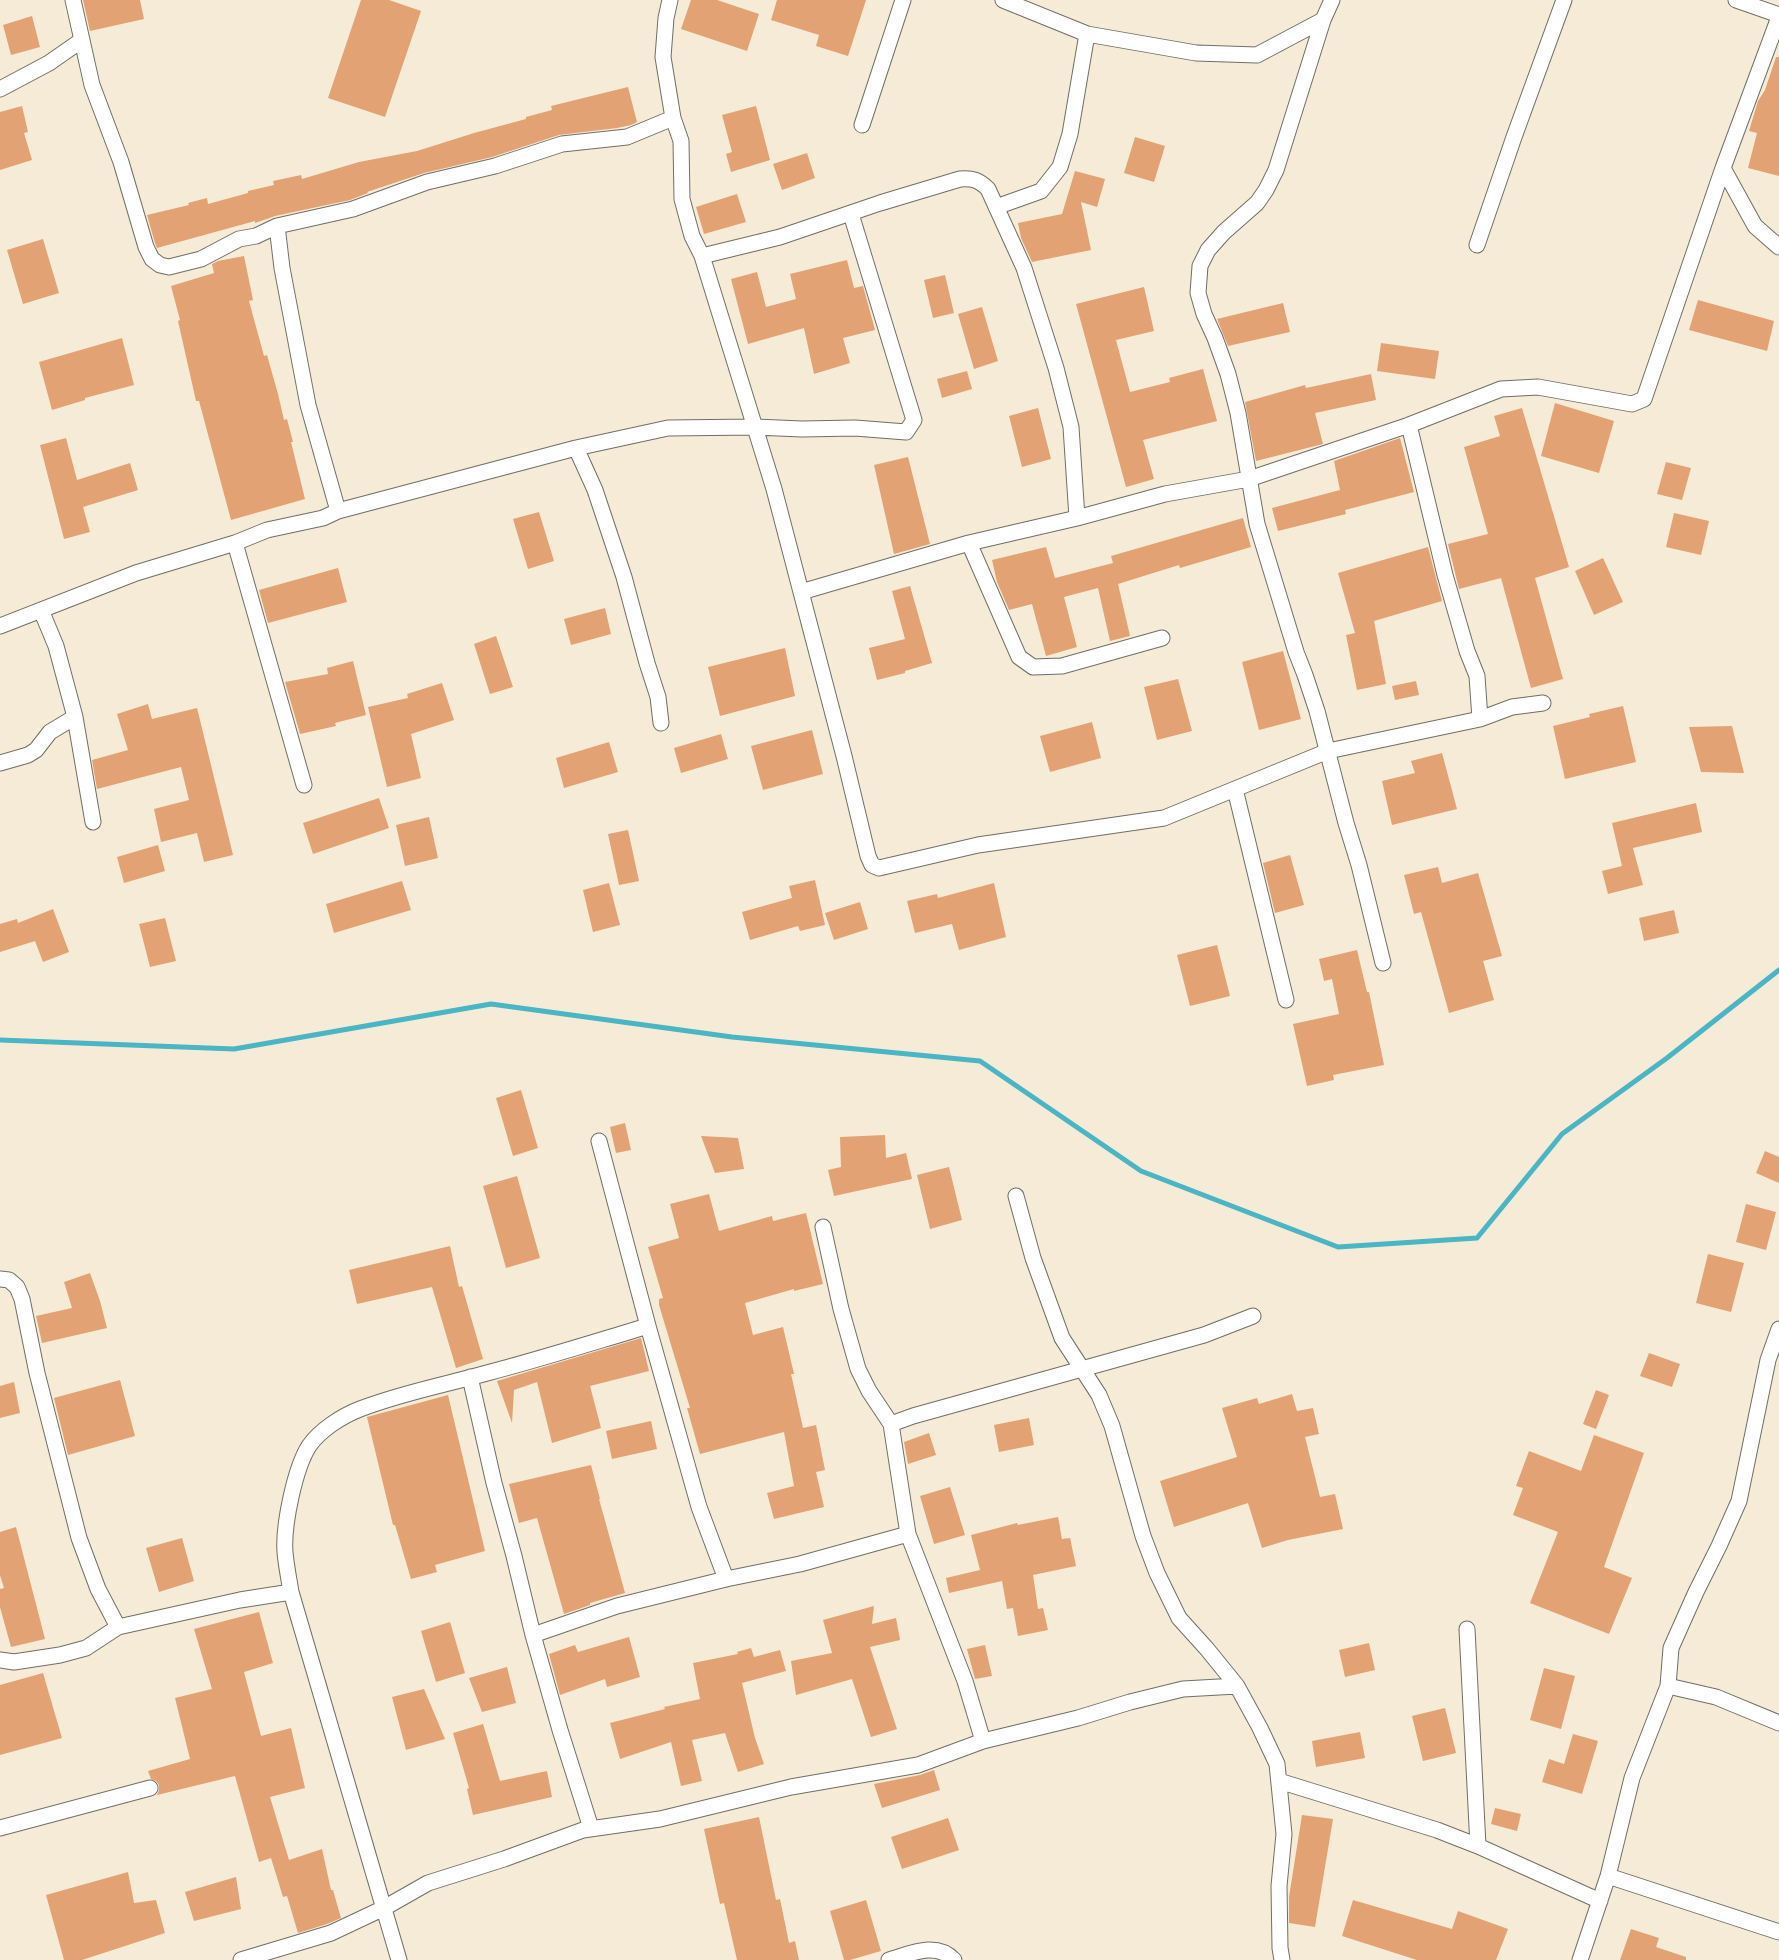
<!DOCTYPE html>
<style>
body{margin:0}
canvas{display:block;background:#f5ebd6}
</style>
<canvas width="1779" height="1960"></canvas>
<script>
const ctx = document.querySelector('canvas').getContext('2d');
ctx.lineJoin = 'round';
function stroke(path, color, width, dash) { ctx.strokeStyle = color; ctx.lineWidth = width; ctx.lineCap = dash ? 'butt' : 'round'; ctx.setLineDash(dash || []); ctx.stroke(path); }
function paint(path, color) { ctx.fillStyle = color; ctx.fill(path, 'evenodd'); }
stroke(new Path2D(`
 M0 1040 234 1049 491 1004 732 1037 980 1061 1141 1171 1338 1247 1477 1238 1562 1134 1667 1058 1779 970`), '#49b5c5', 5);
paint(new Path2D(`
 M83 0H140L144 19 90 31Z
 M361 0H389L421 11 385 117 328 98Z
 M691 0H717L759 14 747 51 681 29Z
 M777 0H866L848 56 816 46 819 35 771 20Z
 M32 16 40 47 11 55 3 25Z
 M1776 57H1779V176L1748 168 1757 133 1749 131 1758 101 1765 90Z
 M628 87 637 122 631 125 617 128 559 135 492 157 424 173 367 192 368 193 350 200 275 216 255 223V221L157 248 155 243 147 215 189 205 188 203 207 198 208 204 248 193V191L274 185 273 181 301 175 302 179 359 162 417 151 474 133 526 119V117L552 110 551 106Z
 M22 106 28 132 24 133 32 160 0 170V112Z
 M756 106 770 160 731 172 726 154 732 152 722 115Z
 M1135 137 1165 146 1154 182 1124 173Z
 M807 153 815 178 782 190 773 164Z
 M1075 171 1105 179 1097 207 1081 202 1091 250 1032 262 1021 238 1018 223 1062 214Z
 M737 194 746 222 704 234 696 207Z
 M43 239 59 293 23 304 7 250Z
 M244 256 253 300 249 301 264 356 267 355 278 394 284 420 287 419 293 442H291L305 499 231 520 199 401H196L178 321 180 320 171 286 214 273 212 264 218 261Z
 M847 260 854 288 863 286 875 330 843 338 850 363 814 374 804 328 748 344 731 279 757 272 766 307 796 299 790 274Z
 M945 275 954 313 933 318 924 280Z
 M1144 287 1154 331 1116 340 1130 392 1170 382 1169 378 1203 369 1217 421 1143 440 1154 479 1126 487 1076 304Z
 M1698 300 1774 321 1767 351 1689 330Z
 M1283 303 1290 332 1228 346 1217 319Z
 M982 307 998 361 974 369 958 314Z
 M122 338 134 385 85 398V400L52 410 39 362Z
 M1381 343 1439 351 1435 379 1377 371Z
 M967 371 972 389 942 398 937 379Z
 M1371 374 1376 400 1315 413 1323 444 1256 461 1245 402 1305 385 1306 388Z
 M1555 403 1614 421 1599 473 1541 456Z
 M1038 408 1051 459 1022 467 1009 416Z
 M1522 408 1569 567 1535 578 1563 679 1531 688 1501 578 1459 589 1448 544 1488 534 1464 447 1500 436 1494 416Z
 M66 438 77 480 130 463 138 490 83 507 90 532 64 539 40 445Z
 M1400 438 1414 492 1345 510 1346 514 1278 531 1272 508 1340 490 1334 461Z
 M908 457 930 544 894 554 874 465Z
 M1666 462 1691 468 1682 500 1657 494Z
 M539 512 554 561 528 569 513 519Z
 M1674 513 1709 521 1701 555 1666 547Z
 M1243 518 1251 547 1180 568 1179 565 1118 584 1130 636 1110 641 1098 588 1064 597 1077 647 1046 656 1032 604 1009 610 997 582 992 560 1046 547 1055 578 1113 563 1111 556Z
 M1428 547 1442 601 1374 621 1386 684 1357 690 1346 635 1355 633 1338 573Z
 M1603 558 1623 602 1594 615 1575 571Z
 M338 568 347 602 268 623 259 590Z
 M910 586 932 663 905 671V673L877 680 869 648 905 639 892 591Z
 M605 608 611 634 571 645 564 619Z
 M496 636 513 687 490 694 474 644Z
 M785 648 795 696 720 716 708 667Z
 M1283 651 1301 719 1259 730 1242 662Z
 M353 661 366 715 335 723 336 726 300 734 285 682 328 674 327 668Z
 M1178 679 1192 731 1157 740 1144 687Z
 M1416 681 1419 695 1395 700 1392 686Z
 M442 683 454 720 411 734 421 778 387 787 368 707 408 698 407 694Z
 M148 704 152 719 197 708 233 855 204 862 197 833 161 842 154 809 189 800 181 767 97 789 92 760 128 750 117 714Z
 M1623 706 1636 762 1565 779 1553 726 1590 717 1589 714Z
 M1092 722 1101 758 1050 772 1040 736Z
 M1732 726 1744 773 1701 772 1689 727Z
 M812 730 823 774 763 790 751 746Z
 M721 734 728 759 681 773 674 748Z
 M609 742 618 772 564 788 556 758Z
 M1442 753 1457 809 1392 825 1382 781 1415 773 1411 761Z
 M379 798 389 828 313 854 303 823Z
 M1696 803 1702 832 1633 848 1643 885 1608 894 1602 871 1622 866 1612 823Z
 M429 817 438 858 405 866 396 825Z
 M628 830 639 881 619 885 608 834Z
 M158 845 165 871 124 883 117 857Z
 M1290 855 1304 905 1275 913 1263 863Z
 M1438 867 1442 883 1478 873 1502 956 1483 961 1494 1000 1449 1013 1421 912 1414 914 1404 875Z
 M815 880 825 925 800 931 798 926 750 940 742 912 792 898 789 886Z
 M402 881 411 910 334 933 326 904Z
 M609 883 620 925 593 932 583 890Z
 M994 883 1006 937 959 950 952 924 915 933 907 901 937 894 938 898Z
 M860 902 868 929 834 940 825 913Z
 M53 909 69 952 43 962 35 941 0 952V924L17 919 18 923Z
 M1674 910 1679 933 1644 941 1639 918Z
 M165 918 176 961 150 967 139 924Z
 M1217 945 1230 996 1190 1006 1177 955Z
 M1357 950 1367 992H1369L1384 1065 1333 1075 1334 1080 1307 1086 1293 1024 1339 1014 1332 979 1324 981 1319 959Z
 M521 1090 538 1148 513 1156 496 1098Z
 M625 1123 631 1150 616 1153 610 1127Z
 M885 1135 886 1158 906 1153 912 1179 834 1196 828 1170 841 1167 840 1137Z
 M701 1136 738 1138 744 1169 715 1173Z
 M1765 1151 1779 1157V1183L1756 1173Z
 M949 1167 962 1220 930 1229 917 1175Z
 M517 1176 540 1258 506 1268 483 1186Z
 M709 1194 719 1231 772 1216 773 1221 806 1213 823 1284 794 1291V1289L745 1303 753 1335 783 1327 794 1374H791L803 1428 816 1425 825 1470 816 1472 824 1507 774 1519 767 1493 794 1486 784 1432 700 1454 687 1408H690L659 1305V1299L663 1298 648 1247 679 1238 670 1204Z
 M1746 1204 1776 1212 1766 1250 1736 1242Z
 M450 1246 459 1287 462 1286 483 1359 456 1368 432 1287 357 1304 349 1270Z
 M1708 1254 1744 1263 1731 1312 1696 1303Z
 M90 1273 100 1301 107 1328 42 1343 36 1316 72 1308 64 1282Z
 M641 1338 649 1371 590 1386 601 1428 552 1443 537 1382 514 1390 512 1423 497 1381Z
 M1649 1353 1680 1364 1672 1387 1640 1376Z
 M120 1380 135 1436 68 1455 54 1398Z
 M14 1382 20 1413 0 1418V1386Z
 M1596 1390 1609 1395 1596 1429 1583 1424Z
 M1292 1394 1297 1411 1313 1408 1319 1434 1305 1437 1320 1497 1335 1494 1343 1529 1288 1540 1262 1548 1248 1503 1174 1527 1160 1481 1237 1457 1222 1408 1257 1398 1259 1404Z
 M448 1395 485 1551 435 1565 437 1572 411 1579 395 1525H393L367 1417Z
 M1029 1418 1034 1445 999 1452 994 1425Z
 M651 1421 657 1449 612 1459 606 1431Z
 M929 1433 936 1455 908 1464 904 1442Z
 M1594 1435 1644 1453 1604 1567 1632 1578 1609 1634 1530 1603 1558 1532 1513 1515 1523 1488 1516 1486 1529 1451 1581 1471Z
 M591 1465 600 1499H599L625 1593 590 1603V1605L564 1614 537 1518 519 1523 509 1484Z
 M950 1487 965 1535 934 1544 920 1496Z
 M1058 1517 1062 1539 1070 1538 1076 1566 1033 1575 1038 1609 1043 1608 1048 1630 1018 1636 1013 1608 1007 1609 1002 1581 949 1593 946 1578 980 1570 971 1535 1017 1523 1018 1525Z
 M16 1527 45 1639 11 1647 0 1607V1589L4 1588 0 1575V1532Z
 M182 1538 194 1581 159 1592 146 1548Z
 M874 1606 872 1624 896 1618 900 1640 870 1647 897 1729 871 1737 852 1679 796 1695 791 1661 832 1653 823 1620Z
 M259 1612 273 1663 244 1672 261 1736 291 1728 305 1788 270 1797 289 1860 322 1849 331 1890H333L341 1918 327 1924 298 1933 287 1896 283 1897 271 1858 259 1862 235 1776 157 1795 159 1790V1785L156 1781 151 1779 148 1771 190 1759 175 1698 212 1689 194 1629Z
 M450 1622 465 1673 436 1682 421 1631Z
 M629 1637 640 1677 607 1687 605 1679 560 1695 549 1654 575 1645 578 1652Z
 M1369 1643 1375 1670 1345 1677 1339 1650Z
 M985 1645 992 1676 975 1679 967 1649Z
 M751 1648 754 1657 780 1650 786 1671 742 1683 755 1738 764 1764 738 1772 725 1733 692 1740 702 1781 681 1786 671 1742 620 1759 610 1723 665 1709 664 1707 700 1699 693 1663 738 1654 737 1652Z
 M507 1667 516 1703 482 1712 469 1678Z
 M1544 1668 1575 1676 1561 1729 1530 1720Z
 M43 1673 62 1738 0 1755V1685Z
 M424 1689 445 1739 406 1750 392 1697Z
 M1445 1708 1456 1753 1423 1761 1412 1716Z
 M483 1724 500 1781 547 1771 552 1797 473 1815 467 1789 469 1788 453 1733Z
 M1360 1732 1365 1758 1316 1767 1312 1741Z
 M1573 1734 1598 1741 1582 1794 1542 1782 1549 1759 1564 1764Z
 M934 1770 940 1790 882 1808 874 1784 920 1775Z
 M1495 1808 1521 1814 1517 1831 1491 1824Z
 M1302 1815 1333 1819 1315 1927 1289 1923V1897Z
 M759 1817 776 1900 780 1899 789 1943 795 1941 799 1960H737L724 1903 720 1904 704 1829Z
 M948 1818 959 1850 902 1869 891 1837Z
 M128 1872 134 1903 156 1900 165 1933 82 1960H64L46 1895Z
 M236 1877 241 1909 194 1921 185 1892Z
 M866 1900 881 1951 850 1960H844L830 1911Z
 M1353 1900 1452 1929 1458 1911 1508 1929 1496 1960H1417L1342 1936Z
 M1631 1929 1659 1938 1656 1947 1686 1957V1960H1620Z`), '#e2a273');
const street = new Path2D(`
 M73 0 92 85 121 162 146 247 152 259 160 265 169 267 201 259 239 239 256 236 277 226 353 209 427 182 495 166 562 144 627 137 673 118
 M670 0 666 18 663 57 673 118 681 141 682 199 692 236 702 256 774 489 844 756 868 856 872 865 879 868 978 845 1164 818 1328 751 1480 719 1512 707 1543 703
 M1003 0 1087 34 1196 53 1257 55 1323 20 1332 0
 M1736 0 1779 15
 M1323 20 1276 170 1266 190 1257 203 1224 232 1208 250 1200 266 1198 293 1204 314 1215 338 1228 374 1238 413 1257 524 1296 652 1305 675 1317 711 1346 823 1359 865 1383 963
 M0 89 49 63 82 40
 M862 125 903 0
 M1723 168 1755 226 1779 247
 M996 207 1041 191 1060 167 1070 134 1087 34
 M277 226 282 268 308 405 338 511
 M1477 245 1514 137 1564 0
 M702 256 780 237 880 203 960 179C973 178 979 180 988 189L1024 268 1056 368 1071 427 1077 518
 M1409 425 1445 575 1467 651 1477 676 1480 719
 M576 448 595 490 624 577 647 663 658 697 661 723
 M235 543 304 785
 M969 543 1019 657 1033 667 1062 666 1162 638
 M801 592 969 543 1077 518 1165 494 1249 479 1409 425 1501 389 1538 387 1632 404 1644 399 1723 168 1779 17
 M41 610 56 646 75 717 93 822
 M0 626 136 573 235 543 267 530 323 518 338 511 576 448 668 428 755 427 802 429 855 428 906 432 914 420 851 214
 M0 763 28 755 36 750 50 732 75 717
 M1235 789 1286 1000
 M599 1141 648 1326 699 1507 726 1579
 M1016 1196 1033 1258 1062 1338 1099 1395 1112 1426 1143 1536 1157 1573 1179 1618 1207 1649 1237 1686 1260 1728 1277 1764 1284 1834 1279 1886 1280 1948 1282 1960
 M823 1227 841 1309 858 1369 869 1391 891 1424 908 1534 965 1681 983 1741
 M0 1279 9 1280 17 1287 22 1299 37 1373 79 1538 98 1589 118 1627
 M470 1377 494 1483 514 1556 533 1635 560 1730 591 1828
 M891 1424 913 1416 1204 1335 1253 1316
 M1467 1629 1478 1846
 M533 1635 617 1606 726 1579 800 1564 908 1534
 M0 1660 14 1662 60 1655 86 1648 118 1627 240 1600 291 1592
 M1668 1686 1716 1697 1779 1723
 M1279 1781 1437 1830 1478 1846 1600 1901
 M0 1828 150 1788
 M1608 1876 1779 1932
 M241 1960 331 1933 384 1908 428 1883 504 1859 583 1830 660 1819 791 1787 918 1765 983 1741 1078 1718 1130 1702 1183 1689 1237 1686
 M399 1960 291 1592C289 1579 286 1565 285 1552 283 1525 295 1468 309 1446 320 1430 342 1416 360 1409 401 1393 444 1385 487 1373 541 1359 594 1342 648 1326
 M889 1960C910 1954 936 1941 954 1960
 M1580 1960 1608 1876 1632 1778 1668 1686 1671 1648 1696 1592 1719 1546 1739 1501 1768 1360 1779 1329`);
stroke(street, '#726e67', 17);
stroke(street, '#fff', 15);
</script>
